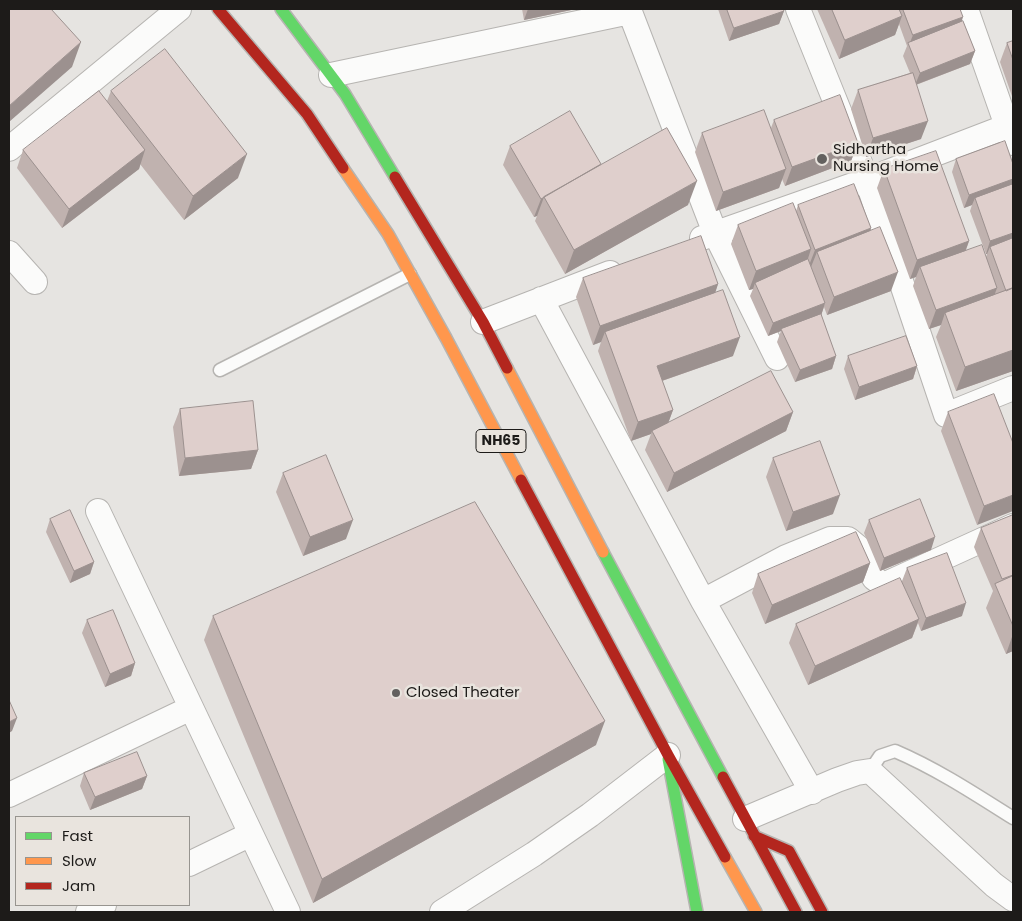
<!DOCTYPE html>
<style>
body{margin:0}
#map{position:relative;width:1022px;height:921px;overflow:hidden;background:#e6e4e1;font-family:Poppins,sans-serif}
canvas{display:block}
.frame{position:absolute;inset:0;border:10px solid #1d1b19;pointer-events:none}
.legend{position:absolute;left:15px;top:816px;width:175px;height:90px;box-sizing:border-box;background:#e9e4de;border:1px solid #97948f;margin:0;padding:6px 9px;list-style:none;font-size:15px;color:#1d1b19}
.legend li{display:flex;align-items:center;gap:10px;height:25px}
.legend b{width:25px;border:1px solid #97948f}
</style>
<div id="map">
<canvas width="1022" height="921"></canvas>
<div class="frame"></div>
<ul class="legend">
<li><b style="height:6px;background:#63d668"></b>Fast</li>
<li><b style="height:6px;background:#ff974d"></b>Slow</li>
<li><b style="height:6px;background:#b3261e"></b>Jam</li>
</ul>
</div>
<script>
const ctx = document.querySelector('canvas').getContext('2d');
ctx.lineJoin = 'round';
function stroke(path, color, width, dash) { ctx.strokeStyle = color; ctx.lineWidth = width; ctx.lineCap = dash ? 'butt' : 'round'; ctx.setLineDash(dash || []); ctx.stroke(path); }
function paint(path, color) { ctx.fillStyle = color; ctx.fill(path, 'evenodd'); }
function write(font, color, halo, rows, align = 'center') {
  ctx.font = font + ' Poppins,sans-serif'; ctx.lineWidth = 5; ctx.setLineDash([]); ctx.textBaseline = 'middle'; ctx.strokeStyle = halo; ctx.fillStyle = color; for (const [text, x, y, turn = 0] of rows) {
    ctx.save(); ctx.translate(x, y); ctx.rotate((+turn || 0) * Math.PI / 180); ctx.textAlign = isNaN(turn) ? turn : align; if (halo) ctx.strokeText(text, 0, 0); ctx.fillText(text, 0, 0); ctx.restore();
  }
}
const lane = new Path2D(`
 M220 370 410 274
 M870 771 880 756 895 751C937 769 975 794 1013 818`);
const street = new Path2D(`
 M798 9 867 180 946 415 1013 388
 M966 9 1013 143
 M331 75 630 12 715 233 777 358
 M9 149 179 9
 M702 238 867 180 1013 124
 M9 253 35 282
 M541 299 703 601 812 792
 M483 322 610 273
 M98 511 288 912
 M703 601 786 557 830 539H848L859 548 874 578 882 584 888 583 1013 526
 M9 795 191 708
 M745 819 837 780 857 773 870 771 994 885 1013 899
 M189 864 251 834
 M88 912 104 905
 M442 912 534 854 590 815 668 755`);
const fast = new Path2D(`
 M281 9 345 94 395 177
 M603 552 723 777
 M668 759 697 912`);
const slow = new Path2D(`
 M343 168 388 234 446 338 521 480
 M507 368 603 552
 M725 857 756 912`);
const jam = new Path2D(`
 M218 9 307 114 343 168
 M395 177 483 322 507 368
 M521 480 668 755 725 857
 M723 777 796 912
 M754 836 789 851 822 912`);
stroke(lane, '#b6b4b1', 15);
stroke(street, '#b6b4b1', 26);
stroke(fast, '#b6b4b1', 14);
stroke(slow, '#b6b4b1', 14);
stroke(jam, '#b6b4b1', 14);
stroke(lane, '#fbfbfa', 12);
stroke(street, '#fbfbfa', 24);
stroke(fast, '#63d668', 11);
stroke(slow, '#ff974d', 11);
stroke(jam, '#b3261e', 11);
paint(new Path2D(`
 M522 9H576L524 20Z
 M718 9H783L784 11 779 24 729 41Z
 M817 9H960L962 22 975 51 970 64 916 85 921 139 866 157 851 109 858 90 910 73 903 56 907 46 899 24 895 35 839 59Z
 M1013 41V99L1000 62 1007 43Z
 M111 91 238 178 184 220 140 164 139 169 62 228 17 168 23 150 107 101Z
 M774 120 858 143 851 161 785 186 782 179 779 188 716 211 695 152 702 133 771 128Z
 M510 146 601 165 688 205 565 274 535 221 537 216 534 217 503 165Z
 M956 159 1013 164V371L956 391 936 337 941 325 929 329 913 286 916 277 910 279 877 188 884 169 969 241 966 250 986 257 987 254H986L970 211 972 205 964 208 952 172Z
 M798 205 870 231 891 291 827 315 824 307 821 315 836 356 832 369 795 382 777 342 781 331 768 336 750 296 753 289 749 290 731 244 738 225 796 211Z
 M583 278 718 284 715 292 733 356 662 381 673 410 668 423 793 412 786 431 667 492 645 450 651 434 631 441 598 351 601 342 593 345 576 297Z
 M848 356 917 366 913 379 855 400 844 369Z
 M180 409 258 450 251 469 179 476 173 427Z
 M948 412 1013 443 977 525 941 431Z
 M773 458 833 514 786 531 766 477Z
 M283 473 346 539 303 556 276 492Z
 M1013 515V651L1006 654 986 608 993 591 974 547 981 528Z
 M50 519 94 562 90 574 70 583 46 532Z
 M869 520 931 550 880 571 864 533Z
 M870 563 863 582 765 624 752 593 758 574Z
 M907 568 962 616 921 631 918 623 912 638 808 685 789 643 796 624 902 581Z
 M213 616 596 745 313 903 204 640Z
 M87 620 135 663 131 676 105 687 82 633Z
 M84 773 147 776 142 789 90 810 80 786Z`), '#c0b2af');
paint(new Path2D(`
 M528 9H576L524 20Z
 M784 11 779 24 729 41 734 28Z
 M902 16 895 35 839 59 845 40Z
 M963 17 959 30 909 45 913 35Z
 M81 42 72 67 9 122V106Z
 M975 51 970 64 915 85 920 73Z
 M928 121 921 139 866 157 873 138Z
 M858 143 851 161 785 186 792 167Z
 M145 150 139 169 62 228 69 209Z
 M247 154 238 178 184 220 193 196Z
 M786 169 779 188 716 211 723 192Z
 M1013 179V190L975 198 972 205 964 208 969 195Z
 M697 181 688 205 565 274 574 250Z
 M544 197 537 216 534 217 541 199Z
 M871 228 864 247 817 252 811 267 808 268 815 250Z
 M1013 233V244L990 247 987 254H986L990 241Z
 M969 241 962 260 920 267 916 277 910 279 917 260Z
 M811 249 805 268 755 283 753 289 749 290 756 271Z
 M898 272 891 291 827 315 834 297Z
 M718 284 712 303 605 332 601 342 593 345 600 326Z
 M997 288 990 307 945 313 941 325 929 329 936 310Z
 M825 303 821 316 781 329V331L768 336 773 323Z
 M740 337 733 356 650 385 657 366Z
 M1013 350V371L956 391 965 367Z
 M836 356 832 369 795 382 800 370Z
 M917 366 913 379 855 400 859 387Z
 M673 410 666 429 652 431 651 434 631 441 638 422Z
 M793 412 786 431 667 492 674 473Z
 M258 450 251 469 179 476 185 458Z
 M840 495 833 514 786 531 793 512Z
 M1013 495V511L977 525 984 506Z
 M353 520 346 539 303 556 310 537Z
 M935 537 931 550 880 571 884 558Z
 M94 562 90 574 70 583 74 571Z
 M870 563 863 582 765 624 772 605Z
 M966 603 962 616 921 631 926 618Z
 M919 619 912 638 808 685 815 666Z
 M1013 634V651L1006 654Z
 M135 663 131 676 105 687 110 674Z
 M17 718 12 731 9 733V722Z
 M605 721 596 745 313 903 322 879Z
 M147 776 142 789 90 810 95 797Z`), '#9c918f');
const building = new Path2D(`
 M9 9H51L81 42 9 106Z
 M727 9H783L784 11 734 28Z
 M832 9H899L902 16 845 40Z
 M903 9H960L963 17 913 35Z
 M963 21 975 51 920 73 908 43Z
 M1013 41V60L1007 43Z
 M165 49 247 154 193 196 111 91Z
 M913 73 928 121 873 138 858 90Z
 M99 91 145 150 69 209 23 150Z
 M840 95 858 143 792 167 774 120Z
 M764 110 786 169 723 192 702 133Z
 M570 111 601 164 541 199 510 146Z
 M667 128 697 181 574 250 544 197Z
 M1005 141 1013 164V179L969 195 956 159Z
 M936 151 969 241 917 260 884 169Z
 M854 184 871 228 815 250 798 205Z
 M1013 184V233L990 241 975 198Z
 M793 203 811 249 756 271 738 225Z
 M880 227 898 272 834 297 817 252Z
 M701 236 718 284 600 326 583 278Z
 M1013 238V288L1006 291 990 247Z
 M982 245 997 288 936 310 920 267Z
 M808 259 825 303 773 323 755 283Z
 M1013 288V350L965 367 945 313Z
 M723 290 740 337 657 366 673 410 638 422 605 332Z
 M821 314 836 356 800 370 781 329Z
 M906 336 917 366 859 387 848 356Z
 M771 371 793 412 674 473 652 431Z
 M994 394 1013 443V495L984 506 948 412Z
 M253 401 258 450 185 458 180 409Z
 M820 441 840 495 793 512 773 458Z
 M326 455 353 520 310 537 283 473Z
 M920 499 935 537 884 558 869 520Z
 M475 502 605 721 322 879 213 616Z
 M70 510 94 562 74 571 50 519Z
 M1013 515V575L1002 579 981 528Z
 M856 532 870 563 772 605 758 574Z
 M947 553 966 603 926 618 907 568Z
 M1013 576V626L995 584Z
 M900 578 919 619 815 666 796 624Z
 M113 610 135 663 110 674 87 620Z
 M9 700 17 718 9 722Z
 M137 752 147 776 95 797 84 773Z`);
paint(building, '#dfcfcc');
stroke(building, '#9c918f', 1);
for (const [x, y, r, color] of [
 [822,159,6,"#63615f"],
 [396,693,5,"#63615f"]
]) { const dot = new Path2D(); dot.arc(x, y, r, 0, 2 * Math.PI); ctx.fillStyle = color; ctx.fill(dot); stroke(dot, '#e9e4de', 2); }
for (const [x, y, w] of [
 [501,441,50]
]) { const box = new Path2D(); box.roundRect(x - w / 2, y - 11.5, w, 23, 4); ctx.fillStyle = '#e9e4de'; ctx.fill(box); stroke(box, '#1d1b19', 1); }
write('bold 14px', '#1d1b19', null, [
 ["NH65",501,441]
]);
write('15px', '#1d1b19', '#e9e4de', [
 ["Sidhartha",833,150],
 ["Nursing Home",833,167],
 ["Closed Theater",406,693]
], 'left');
</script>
